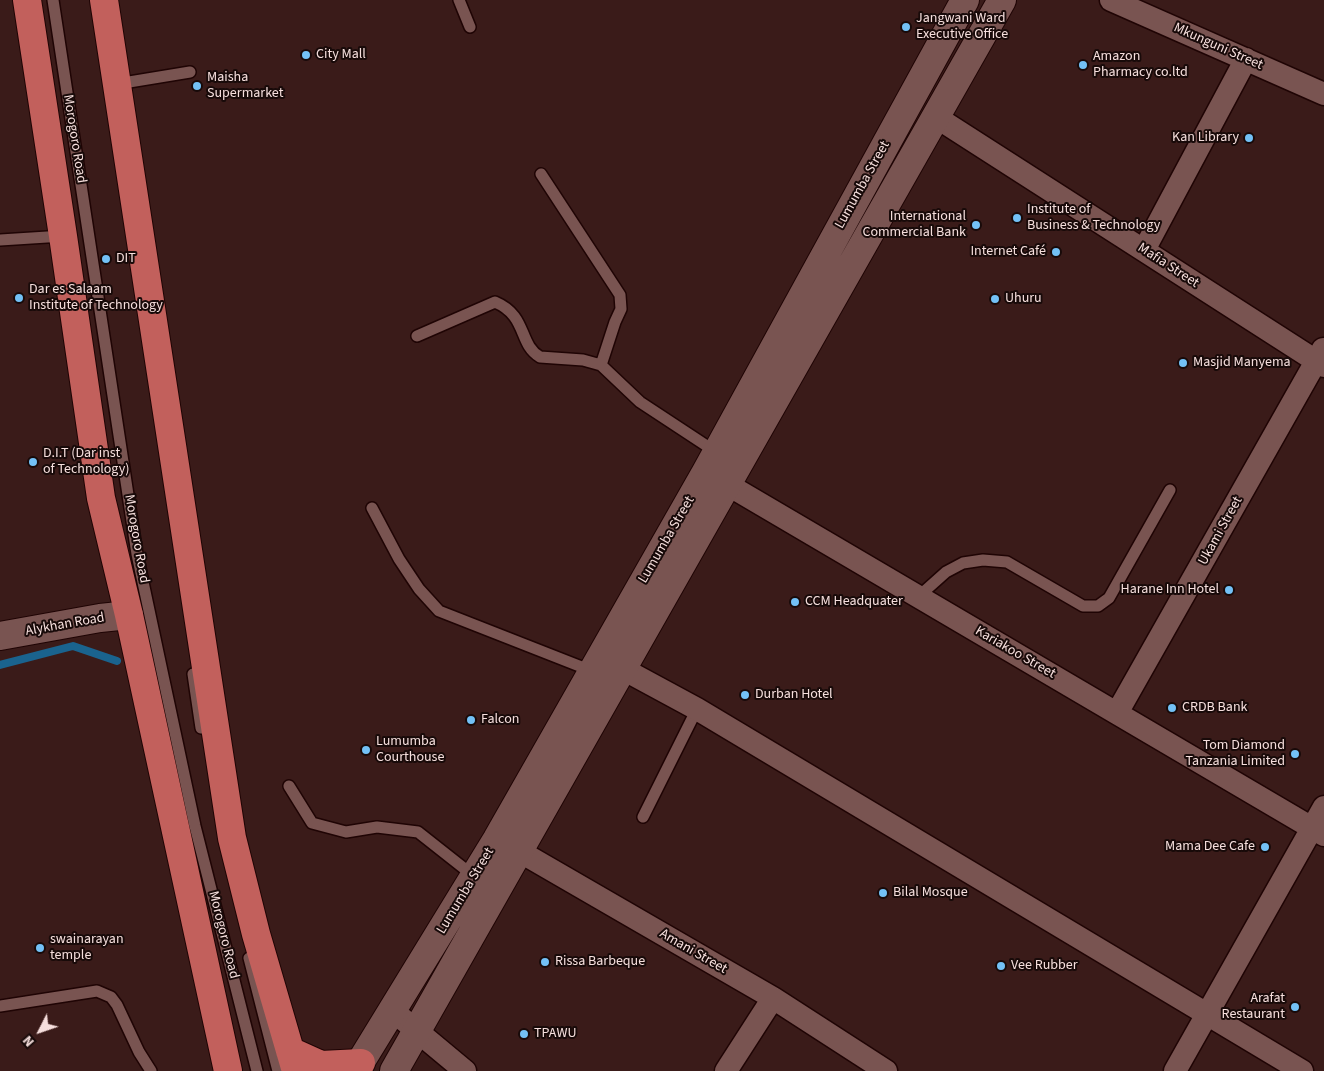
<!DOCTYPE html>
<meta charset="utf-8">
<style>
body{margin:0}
#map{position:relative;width:1324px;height:1071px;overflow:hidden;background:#3a1b19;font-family:"Source Sans 3",sans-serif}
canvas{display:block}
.north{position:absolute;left:15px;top:1006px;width:50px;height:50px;-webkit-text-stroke:4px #180a09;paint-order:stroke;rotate:229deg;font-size:14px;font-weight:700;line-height:20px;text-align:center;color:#f6dfdd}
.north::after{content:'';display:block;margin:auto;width:18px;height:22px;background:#f6dfdd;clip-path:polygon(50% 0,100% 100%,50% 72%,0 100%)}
</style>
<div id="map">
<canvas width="1324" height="1071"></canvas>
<div class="north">N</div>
</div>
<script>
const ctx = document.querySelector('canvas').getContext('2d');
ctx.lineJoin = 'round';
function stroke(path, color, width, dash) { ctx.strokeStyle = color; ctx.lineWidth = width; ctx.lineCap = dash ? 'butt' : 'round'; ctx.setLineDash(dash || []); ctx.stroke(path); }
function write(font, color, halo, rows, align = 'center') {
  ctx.font = font + ' "Source Sans 3",sans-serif'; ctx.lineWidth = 4; ctx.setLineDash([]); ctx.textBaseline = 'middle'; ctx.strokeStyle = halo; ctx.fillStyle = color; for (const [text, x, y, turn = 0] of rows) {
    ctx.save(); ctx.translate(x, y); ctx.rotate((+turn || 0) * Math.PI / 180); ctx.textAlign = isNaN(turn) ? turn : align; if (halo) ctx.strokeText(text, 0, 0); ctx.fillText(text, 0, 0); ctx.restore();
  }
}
stroke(new Path2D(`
 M0 665 73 646 117 661`), '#1a638e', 8);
const service = new Path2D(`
 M53 0 137 554 195 826 257 1071
 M459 0 470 27
 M117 84 190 72
 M541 174 620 295 621 309 615 322 601 365
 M0 240 63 236
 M417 336 495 302C528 316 518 344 540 357L583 360 601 365 640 402 716 452
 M372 508 399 559 419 589 439 611 592 671
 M918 597 946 572 963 563 983 560 1007 562 1083 606H1098L1109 598 1170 490
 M193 674 201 728
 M289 786 312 823 346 832 377 827 418 832 475 877
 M643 817 697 709
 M249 958 278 1071
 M0 1006 97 991 111 997 117 1005 139 1052 151 1071`);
const minor = new Path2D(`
 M1111 0 1324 94
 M936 117 1324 366
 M1144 250 1246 59
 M713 476 1324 835
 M623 669 697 709 1302 1071
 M1117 713 1323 349
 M505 843 773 998 886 1071
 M393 1011 465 1071
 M726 1071 773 998
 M1175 1071 1324 807`);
const tertiary = new Path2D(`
 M0 636 100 618 129 615`);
const secondary = new Path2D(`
 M355 1071 497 839 706 472 965 0
 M394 1071 1002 0`);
const trunk = new Path2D(`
 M27 0 63 236 101 498 129 615 228 1071
 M104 0 232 838 256 934 296 1071
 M290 1051 321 1065 361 1063`);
stroke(service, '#1f0404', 14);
stroke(minor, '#1f0404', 25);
stroke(tertiary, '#1f0404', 30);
stroke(secondary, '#1f0404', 30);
stroke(trunk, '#1f0404', 30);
stroke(service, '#795451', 11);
stroke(minor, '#795451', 22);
stroke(tertiary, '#795451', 28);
stroke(secondary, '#795451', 28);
stroke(trunk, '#c2605c', 28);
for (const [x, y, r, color] of [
 [906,27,5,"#73c1f6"],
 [306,55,5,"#73c1f6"],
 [1083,65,5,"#73c1f6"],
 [197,86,5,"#73c1f6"],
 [1249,138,5,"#73c1f6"],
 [1017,218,5,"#73c1f6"],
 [976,225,5,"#73c1f6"],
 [1056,252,5,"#73c1f6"],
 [106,259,5,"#73c1f6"],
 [19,298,5,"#73c1f6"],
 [995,299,5,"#73c1f6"],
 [1183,363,5,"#73c1f6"],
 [33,462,5,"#73c1f6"],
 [1229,590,5,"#73c1f6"],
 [795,602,5,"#73c1f6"],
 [745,695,5,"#73c1f6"],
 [1172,708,5,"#73c1f6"],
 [471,720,5,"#73c1f6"],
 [366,750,5,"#73c1f6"],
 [1295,754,5,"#73c1f6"],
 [1265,847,5,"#73c1f6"],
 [883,893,5,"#73c1f6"],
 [40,948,5,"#73c1f6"],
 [545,962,5,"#73c1f6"],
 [1001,966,5,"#73c1f6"],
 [1295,1007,5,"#73c1f6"],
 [524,1034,5,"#73c1f6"]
]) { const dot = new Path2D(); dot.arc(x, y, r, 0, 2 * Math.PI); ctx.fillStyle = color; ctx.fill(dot); stroke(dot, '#180a09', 2); }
write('14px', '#f6dfdd', '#180a09', [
 ["Jangwani Ward",916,19],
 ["Executive Office",916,35],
 ["City Mall",316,55],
 ["Amazon",1093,57],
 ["Pharmacy co.ltd",1093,73],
 ["Maisha",207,78],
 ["Supermarket",207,94],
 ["Kan Library",1239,138,"right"],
 ["Institute of",1027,210],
 ["Business & Technology",1027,226],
 ["International",966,217,"right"],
 ["Commercial Bank",966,233,"right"],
 ["Internet Café",1046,252,"right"],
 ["DIT",116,259],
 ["Dar es Salaam",29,290],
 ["Institute of Technology",29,306],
 ["Uhuru",1005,299],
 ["Masjid Manyema",1193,363],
 ["D.I.T (Dar inst",43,454],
 ["of Technology)",43,470],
 ["Harane Inn Hotel",1219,590,"right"],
 ["CCM Headquater",805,602],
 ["Durban Hotel",755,695],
 ["CRDB Bank",1182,708],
 ["Falcon",481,720],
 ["Lumumba",376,742],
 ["Courthouse",376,758],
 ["Tom Diamond",1285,746,"right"],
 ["Tanzania Limited",1285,762,"right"],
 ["Mama Dee Cafe",1255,847,"right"],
 ["Bilal Mosque",893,893],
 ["swainarayan",50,940],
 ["temple",50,956],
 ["Rissa Barbeque",555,962],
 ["Vee Rubber",1011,966],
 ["Arafat",1285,999,"right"],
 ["Restaurant",1285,1015,"right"],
 ["TPAWU",534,1034]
], 'left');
write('14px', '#f6dfdd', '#180a09', [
 ["Mkunguni Street",1218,47,24],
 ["Morogoro Road",74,139,81],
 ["Lumumba Street",863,185,-61],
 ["Mafia Street",1168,266,33],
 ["Ukami Street",1221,531,-61],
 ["Morogoro Road",136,539,80],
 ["Lumumba Street",667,540,-60],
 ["Alykhan Road",65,625,-10],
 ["Kariakoo Street",1015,653,30],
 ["Lumumba Street",466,891,-59],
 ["Morogoro Road",223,935,76],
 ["Amani Street",693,952,30]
]);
</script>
